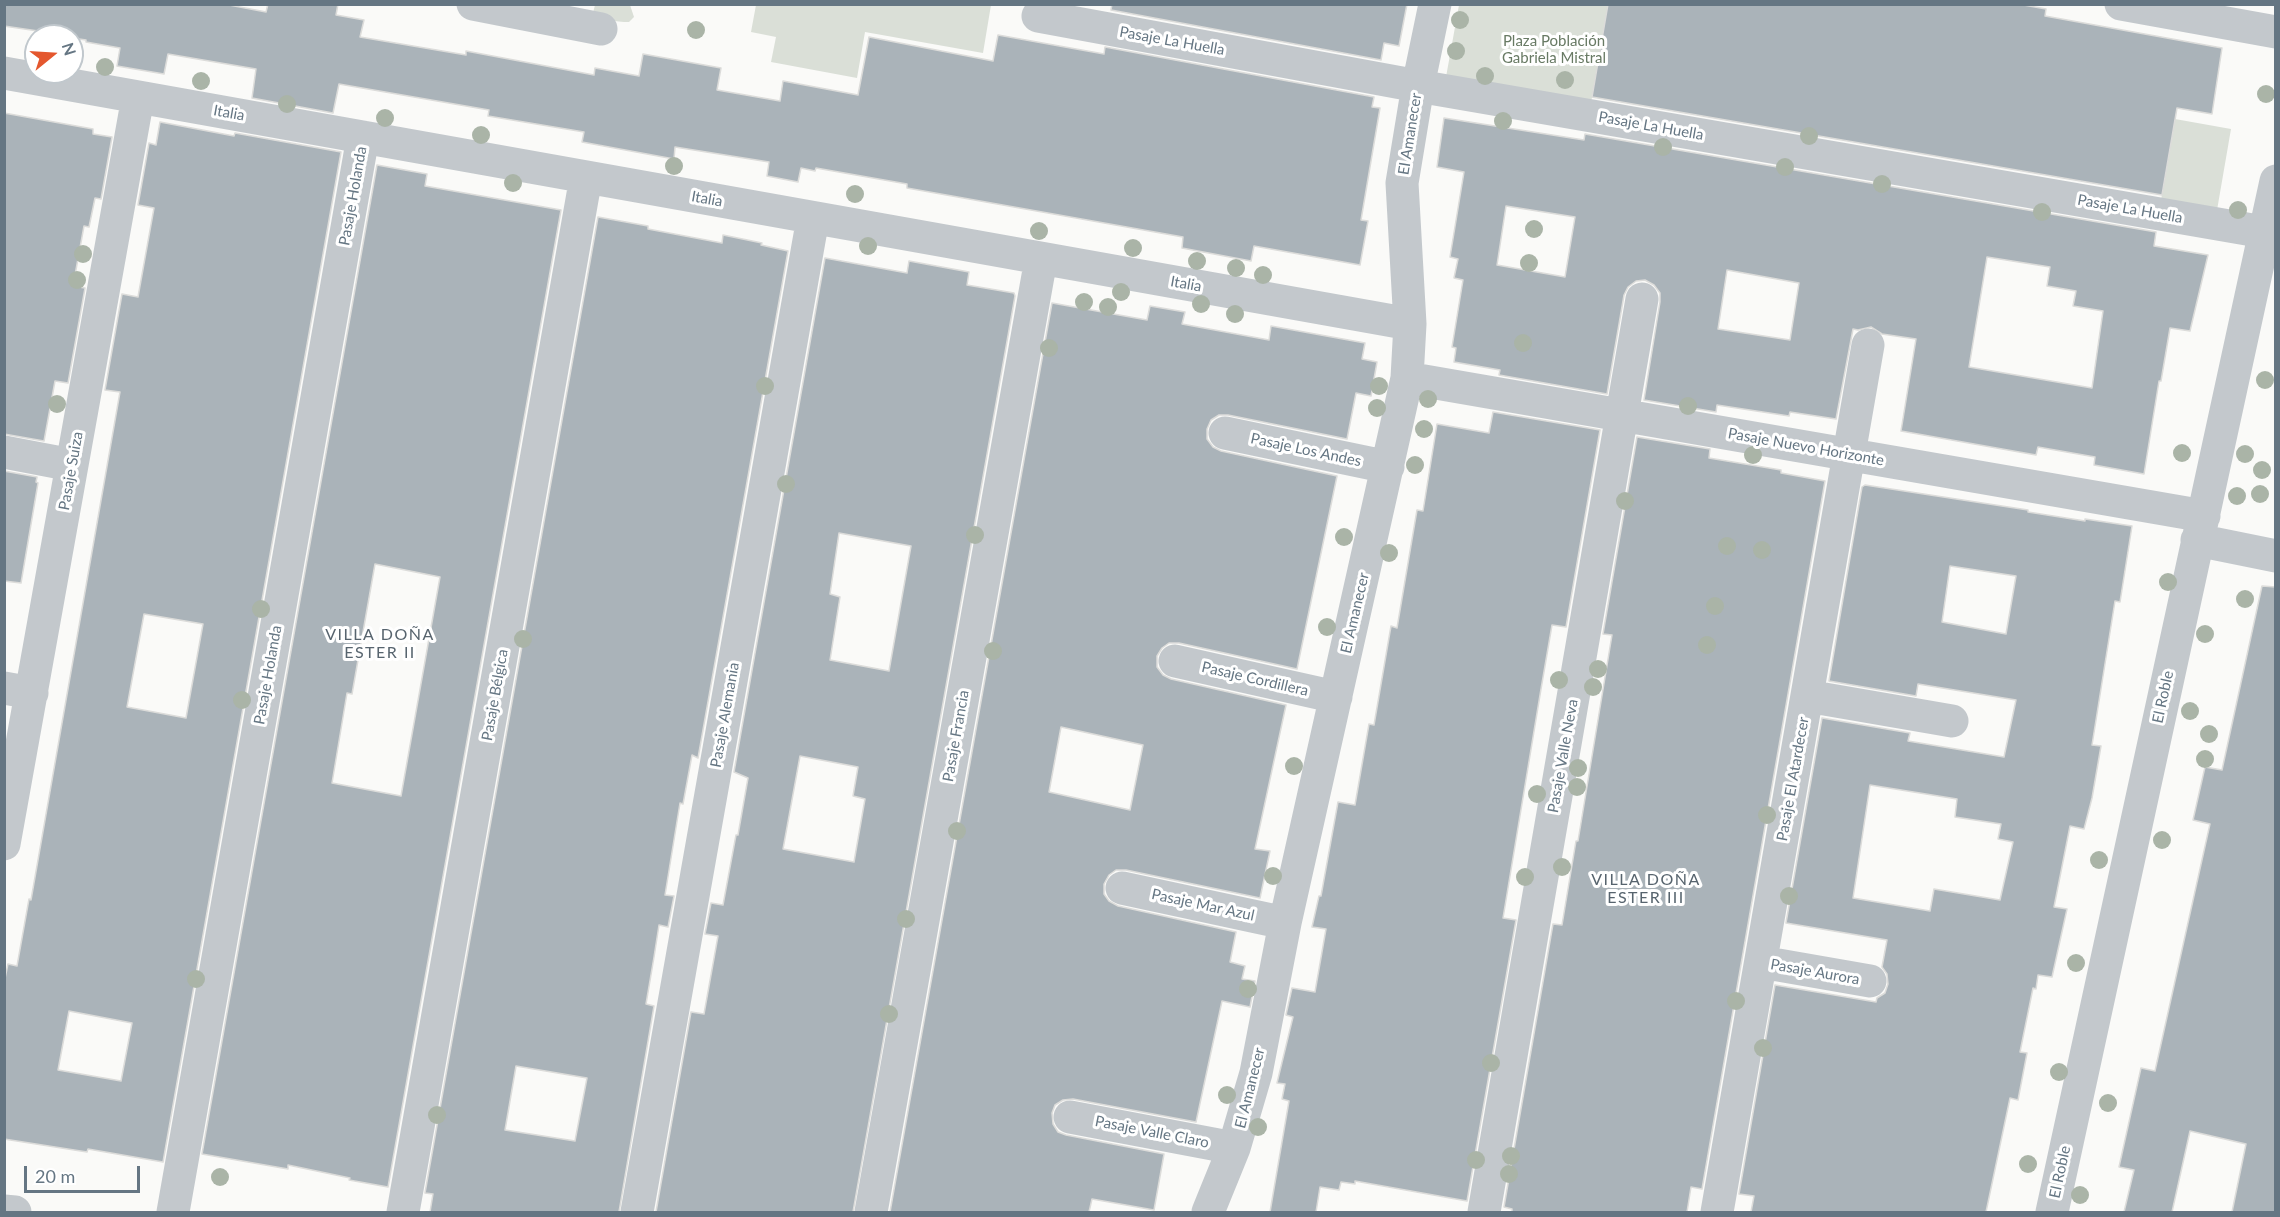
<!DOCTYPE html>
<meta charset="utf-8">
<style>
body{margin:0}
#map{position:relative;width:2280px;height:1217px;overflow:hidden;background:#fafaf8;font-family:Lato,sans-serif}
canvas{display:block}
.frame{position:absolute;inset:0;border:6px solid #657683;pointer-events:none}
.north{position:absolute;left:24px;top:24px;width:60px;height:60px;box-sizing:border-box;background:#fff;border:2px solid #c1c8cd;border-radius:50%;rotate:72deg;font-size:16px;font-weight:700;line-height:24px;text-align:center;color:#657683}
.north::after{content:'';display:block;margin:auto;width:21px;height:27px;background:#e4572e;clip-path:polygon(50% 0,100% 100%,50% 72%,0 100%)}
.scale{position:absolute;left:24px;top:1166px;width:116px;height:27px;box-sizing:border-box;border:3px solid #657683;border-top:0;padding-left:8px;font-size:18px;line-height:21px;white-space:nowrap;color:#657683;-webkit-text-stroke:4px #fff;paint-order:stroke}
</style>
<div id="map">
<canvas width="2280" height="1217"></canvas>
<div class="frame"></div>
<div class="north">N</div>
<div class="scale">20 m</div>
</div>
<script>
const ctx = document.querySelector('canvas').getContext('2d');
ctx.lineJoin = 'round';
function paint(path, color) { ctx.fillStyle = color; ctx.fill(path, 'evenodd'); }
function stroke(path, color, width, dash) { ctx.strokeStyle = color; ctx.lineWidth = width; ctx.lineCap = dash ? 'butt' : 'round'; ctx.setLineDash(dash || []); ctx.stroke(path); }
function write(font, color, halo, rows, align = 'center') {
  ctx.font = font + ' Lato,sans-serif'; ctx.lineWidth = 6; ctx.setLineDash([]); ctx.textBaseline = 'middle'; ctx.strokeStyle = halo; ctx.fillStyle = color; for (const [text, x, y, turn = 0] of rows) {
    ctx.save(); ctx.translate(x, y); ctx.rotate((+turn || 0) * Math.PI / 180); ctx.textAlign = isNaN(turn) ? turn : align; if (halo) ctx.strokeText(text, 0, 0); ctx.fillText(text, 0, 0); ctx.restore();
  }
}
paint(new Path2D(`
 M595 5H630L634 17 629 22C615 22 604 20 593 13Z
 M756 5V4L991 5 983 53 865 32 857 78 771 62 776 37 751 32Z
 M1459 5H1608L1591 103 1446 77Z
 M2175 119 2231 129 2216 216 2160 206Z`), '#dadfd7');
const building = new Path2D(`
 M4 4H224L266 12 268 4H338L336 15 364 20 360 37 466 55V51L594 75 595 68 639 76 643 54 721 68 717 90 780 101 783 81 858 95 869 37 993 61 998 35 1104 54 1105 47 1374 97 1372 107 1380 108 1361 220 1368 221 1360 265 1254 246 1251 261 1182 248 1183 237 907 188V184L816 168 815 171 801 168 798 182 767 176 769 162 675 147 674 159 582 142 584 132 488 116 489 110 339 84 333 113 252 98 256 69 168 54 164 74 117 66 120 48 86 42V40L72 38V36L4 26Z
 M1112 4H1407L1399 46 1384 43 1381 60 1111 10Z
 M1608 4H2018L2046 9 2045 16 2222 48 2212 114 2177 108 2162 195 1592 97Z
 M4 113 93 129V134L112 137 101 199 95 198 89 227 84 226 73 286 85 288 68 383 55 381 44 441 4 434Z
 M1444 118 1584 140 1585 134 2156 232 2154 246 2208 255 2190 331 2170 328 2161 381H2159L2144 474 2094 465 2095 457 2038 447 2036 455 1901 431 1916 339 1882 334 1871 327 1858 330 1853 329 1836 419 1790 412 1789 416 1717 405 1716 412 1644 400 1660 302V293L1654 285 1645 280 1636 281 1628 287 1624 295 1607 394 1499 375 1500 370 1454 362 1456 348 1452 347 1463 280 1454 278 1458 259 1450 257 1464 172 1437 167ZM1506 206 1575 217 1565 277 1497 265ZM1987 257 2050 267 2047 286 2076 291 2073 306 2103 311 2092 388 1969 367ZM1727 270 1799 283 1790 340 1718 329Z
 M160 122 234 136 235 133 341 152 163 1162 88 1149 87 1152 4 1139V983L8 964 17 966 29 899 31 900 120 392 105 390 122 294 138 297 154 208 138 205 149 143 156 145ZM144 614 203 624 186 718 127 707ZM69 1011 132 1023 121 1081 58 1070Z
 M377 165 427 174 425 186 561 210 388 1187 349 1180 350 1178 288 1165V1169L202 1154ZM375 564 440 577 401 796 332 783 347 693 352 694Z
 M598 217 648 226V229L722 243 723 235 762 243 761 245 788 251 698 758 692 755 683 804 680 803 665 895 674 896 668 927 659 925 654 957 646 1004 654 1006 619 1212H430L433 1194 425 1193ZM516 1066 587 1078 575 1141 505 1130Z
 M825 258 907 273 909 261 969 272 967 285 1014 293 1015 296 853 1212H656L691 1012 704 1014 718 936 705 934 711 903 723 905 736 835H738L748 778 734 772ZM839 533 911 546 889 671 830 660 840 597 830 594ZM800 756 858 767 853 796 865 799 854 862 783 849Z
 M1052 303 1147 320 1150 306 1185 312 1182 324 1269 340 1271 326 1365 343 1362 359 1377 362 1371 396 1356 393 1347 439 1228 415H1219L1211 420 1207 429V439L1213 447 1221 451 1337 476 1297 669 1179 643H1169L1162 648 1157 656V667L1163 675 1171 679 1286 705 1255 849 1270 851 1260 898 1126 870H1116L1109 875 1104 884V894L1109 901 1118 906 1236 932 1230 962 1245 966 1242 979 1255 981 1250 1007 1222 1001 1196 1122 1073 1099 1063 1100 1055 1105 1052 1113 1053 1124 1058 1132 1066 1135 1164 1154 1154 1210 1092 1199 1089 1212H890ZM1061 727 1143 745 1130 810 1049 792Z
 M1493 412 1600 430 1566 627 1552 625 1541 689 1503 918 1516 920 1467 1201 1355 1181V1184L1341 1182 1339 1190 1320 1187 1316 1212H1270L1289 1101 1282 1099 1285 1084 1277 1083 1293 1017 1286 1015 1292 988 1315 992 1326 929 1312 927 1319 896H1321L1338 802 1355 805 1369 724 1374 725 1391 626 1397 628 1417 510 1423 511 1437 424 1489 433Z
 M1637 437 1710 449 1709 458 1781 470V473L1825 481 1702 1189 1691 1187 1687 1212H1512V1209L1504 1207 1553 924 1562 925 1576 841H1578L1612 635 1603 634Z
 M4 471 37 477 36 482 38 483 21 583 4 581Z
 M1865 485 2028 510V512L2085 521V519L2132 526 2120 602 2115 601 2092 745 2101 746 2092 798 2084 829 2070 826 2054 907 2067 909 2052 977 2038 975 2036 989 2033 988 2020 1052 2027 1053 2018 1100 2010 1098 1986 1212H1751L1754 1196 1739 1194 1775 985 1876 1002 1877 998 1885 993 1888 984 1887 974 1882 967 1887 940 1786 923 1822 718 1910 733 1908 741 2004 757 2016 700 1918 684 1916 696 1829 681 1862 487ZM1950 566 2016 576 2006 634 1942 622ZM1870 785 1957 799 1955 817 2001 824 1998 839 2013 842 2000 900 1934 889 1930 911 1853 898Z
 M2262 586 2276 587V1212H2232L2246 1144 2190 1131 2172 1212H2124L2134 1170 2119 1167 2141 1068 2155 1071 2210 824 2193 820 2205 767 2222 770Z`);
paint(building, '#aab3b9');
stroke(building, '#dcdcda', 1.5);
stroke(new Path2D(`
 M473 4 601 29
 M2121 4 2276 32
 M1038 16 1418 86 2264 232
 M4 73 1410 324
 M1407 378 2204 516
 M1225 433 1388 467
 M4 452 72 465
 M2197 540 2276 556
 M1175 661 1336 697
 M4 688 32 693
 M1807 696 1952 721
 M4 844 138 97
 M1122 888 1285 923
 M1761 962 1870 981
 M1070 1117 1234 1148
 M4 1211 15 1212
 M173 1212 363 137
 M403 1212 586 177
 M637 1212 813 218
 M871 1212 1041 259
 M1208 1212 1234 1148 1256 1073 1285 923 1407 378 1410 324 1402 183 1418 86 1435 4
 M1484 1212 1642 299
 M1717 1212 1868 345
 M2052 1212 2276 181`), '#c3c8cc', 33);
ctx.fillStyle = '#aab4a7';
for (const [x, y] of [
 [1460,20],
 [696,30],
 [1456,51],
 [105,67],
 [1485,76],
 [1565,80],
 [201,81],
 [2266,94],
 [287,104],
 [385,118],
 [1503,121],
 [481,135],
 [1809,136],
 [1663,147],
 [674,166],
 [1785,167],
 [513,183],
 [1882,184],
 [855,194],
 [2238,210],
 [2042,212],
 [1534,229],
 [1039,231],
 [868,246],
 [1133,248],
 [83,254],
 [1197,261],
 [1529,263],
 [1236,268],
 [1263,275],
 [77,280],
 [1121,292],
 [1084,302],
 [1201,304],
 [1108,307],
 [1235,314],
 [1523,343],
 [1049,348],
 [2265,380],
 [765,386],
 [1379,386],
 [1428,399],
 [57,404],
 [1688,406],
 [1377,408],
 [1424,429],
 [2182,453],
 [2245,454],
 [1753,455],
 [1415,465],
 [2262,470],
 [786,484],
 [2260,494],
 [2237,496],
 [1625,501],
 [975,535],
 [1344,537],
 [1727,546],
 [1762,550],
 [1389,553],
 [2168,582],
 [2245,599],
 [1715,606],
 [261,609],
 [1327,627],
 [2205,634],
 [523,639],
 [1707,645],
 [993,651],
 [1598,669],
 [1559,680],
 [1593,687],
 [242,700],
 [2190,711],
 [2209,734],
 [2205,759],
 [1294,766],
 [1578,768],
 [1577,787],
 [1537,794],
 [1767,815],
 [957,831],
 [2162,840],
 [2099,860],
 [1562,867],
 [1273,876],
 [1525,877],
 [1789,896],
 [906,919],
 [2076,963],
 [196,979],
 [1248,989],
 [1736,1001],
 [889,1014],
 [1763,1048],
 [1491,1063],
 [2059,1072],
 [1227,1095],
 [2108,1103],
 [437,1115],
 [1258,1127],
 [1511,1156],
 [1476,1160],
 [2028,1164],
 [1509,1174],
 [220,1177],
 [2080,1195]
]) { ctx.beginPath(); ctx.arc(x, y, 9, 0, 2 * Math.PI); ctx.fill(); }
write('15px', '#657683', '#fff', [
 ["Pasaje La Huella",1172,41,10],
 ["Italia",229,113,10],
 ["Pasaje La Huella",1651,126,10],
 ["El Amanecer",1410,134,-81],
 ["Pasaje Holanda",353,196,-80],
 ["Italia",707,199,10],
 ["Pasaje La Huella",2130,209,10],
 ["Italia",1186,284,10],
 ["Pasaje Nuevo Horizonte",1806,447,10],
 ["Pasaje Los Andes",1306,450,12],
 ["Pasaje Suiza",71,471,-80],
 ["El Amanecer",1355,613,-77],
 ["Pasaje Holanda",268,675,-80],
 ["Pasaje Cordillera",1255,679,13],
 ["Pasaje Bélgica",495,695,-80],
 ["El Roble",2163,697,-78],
 ["Pasaje Alemania",725,715,-80],
 ["Pasaje Francia",956,736,-80],
 ["Pasaje Valle Neva",1563,756,-80],
 ["Pasaje El Atardecer",1793,779,-80],
 ["Pasaje Mar Azul",1203,905,12],
 ["Pasaje Aurora",1815,972,10],
 ["El Amanecer",1250,1088,-76],
 ["Pasaje Valle Claro",1152,1132,11],
 ["El Roble",2060,1172,-78]
]);
write('15px', '#687a64', '#fff', [
 ["Plaza Población",1554,41],
 ["Gabriela Mistral",1554,58]
]);
ctx.letterSpacing = '1.5px';
write('16px', '#57646e', '#fff', [
 ["VILLA DOÑA",380,635],
 ["ESTER II",380,653],
 ["VILLA DOÑA",1646,880],
 ["ESTER III",1646,898]
]);
ctx.letterSpacing = '0px';
</script>
